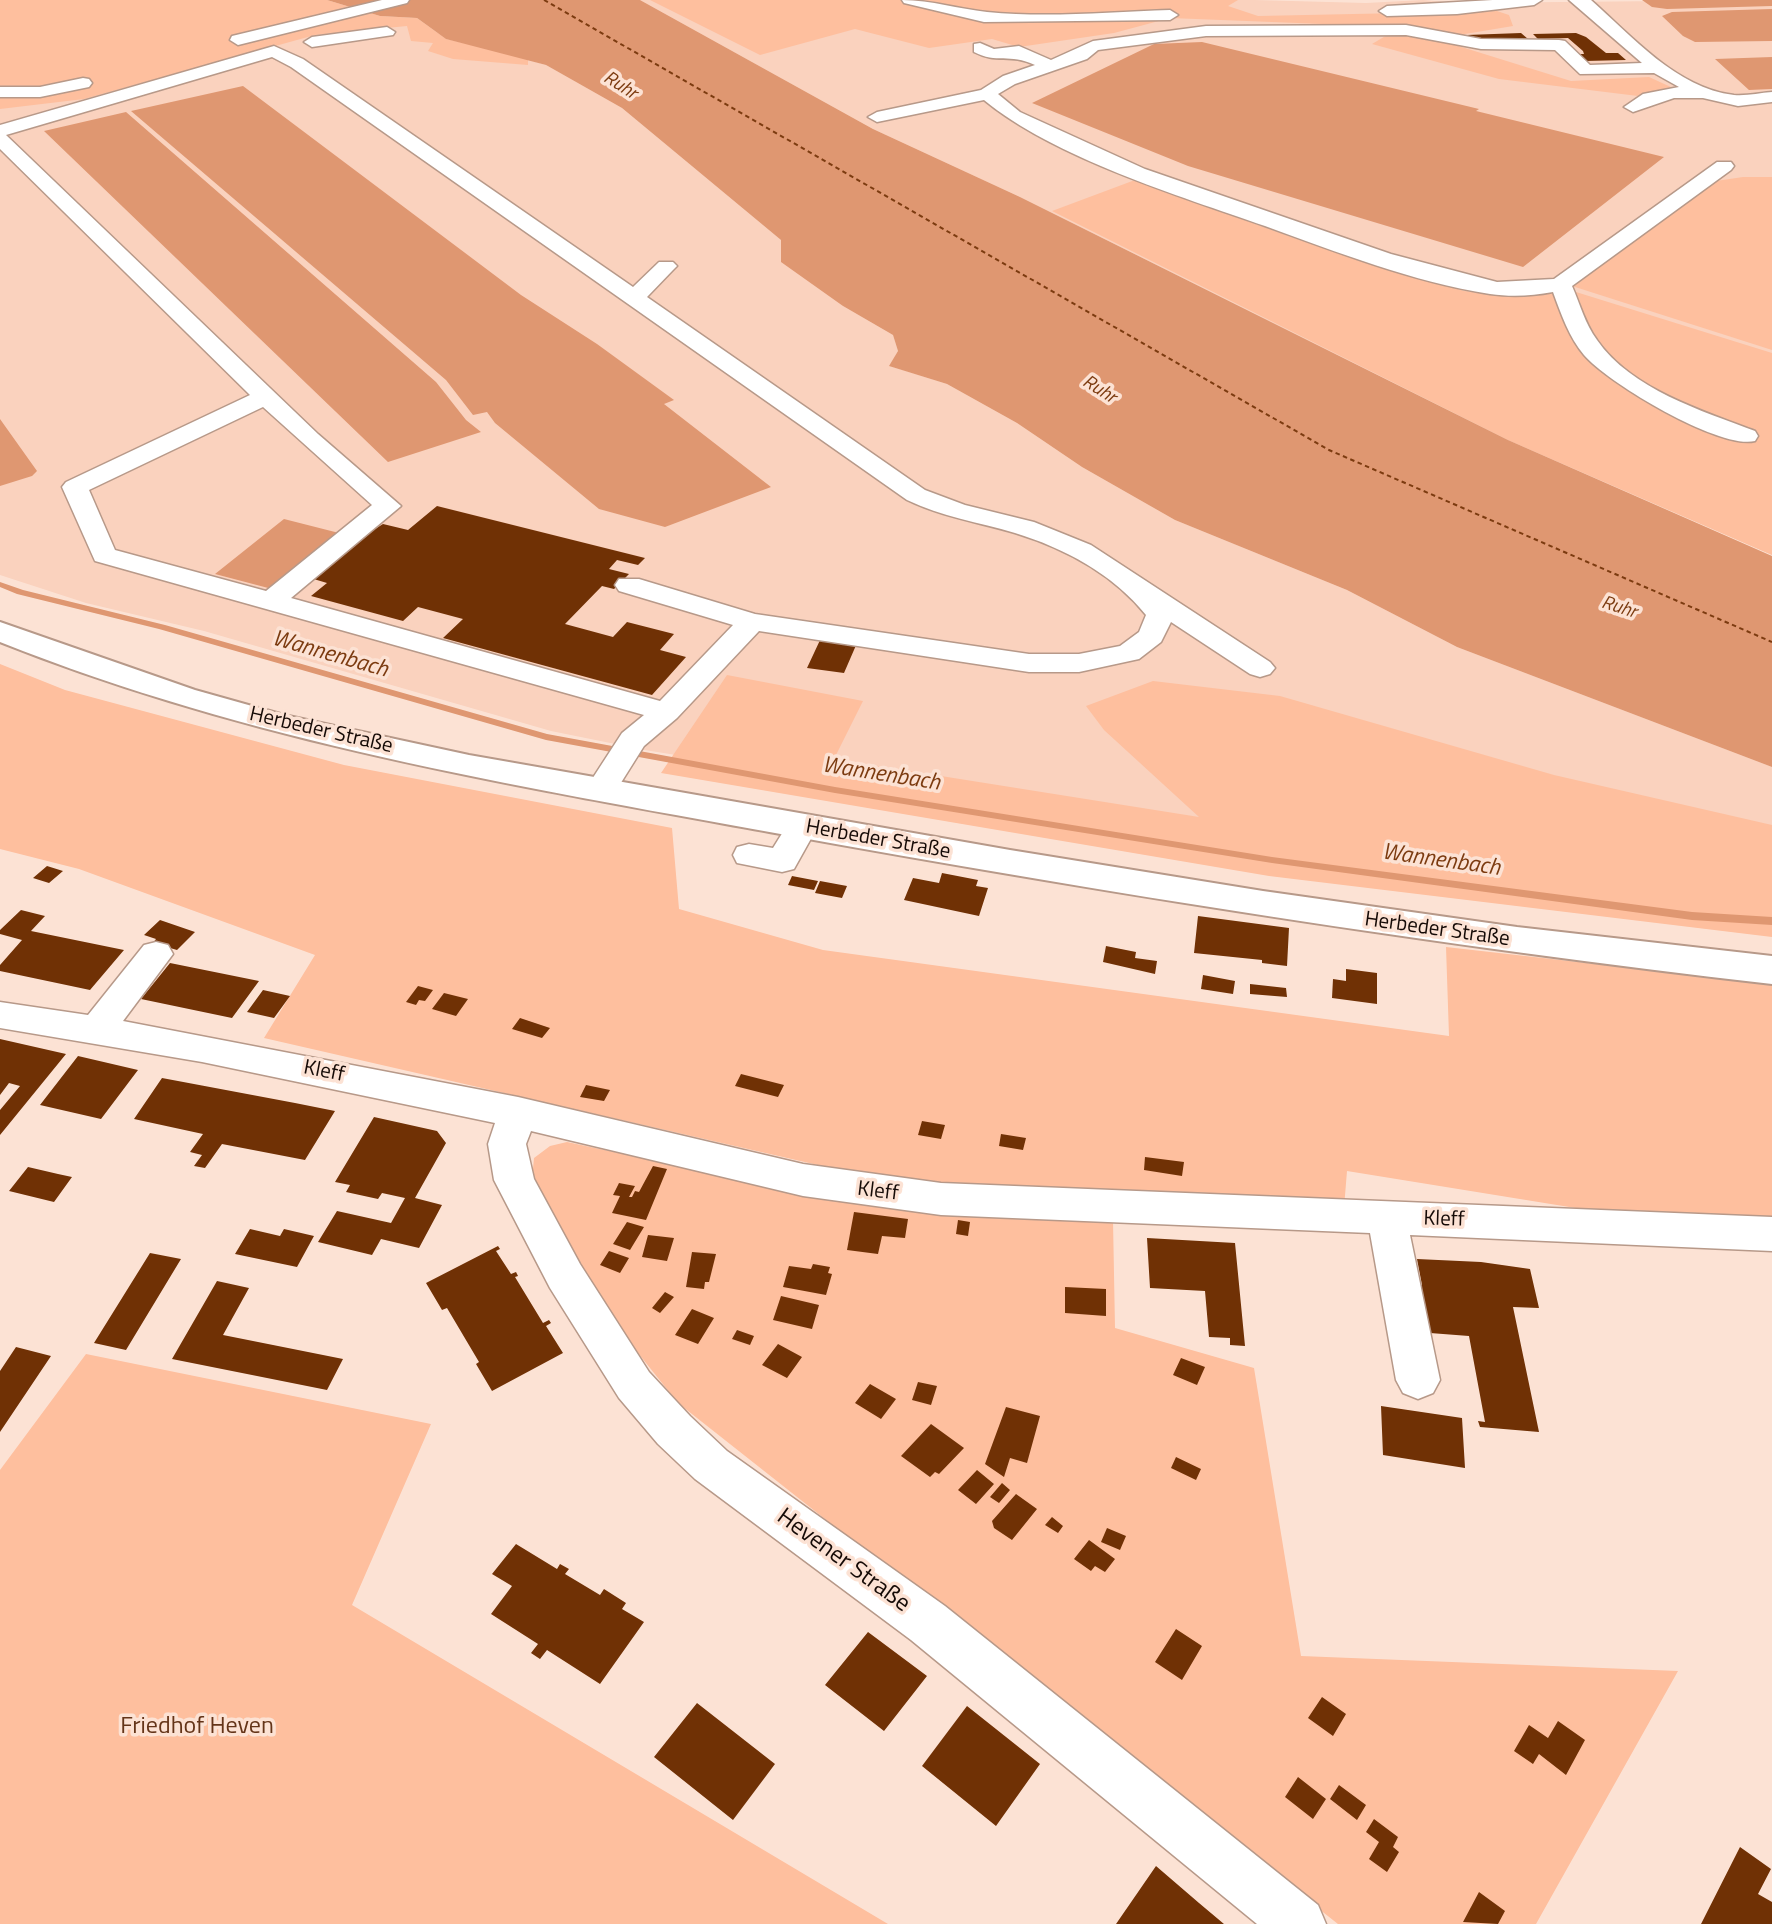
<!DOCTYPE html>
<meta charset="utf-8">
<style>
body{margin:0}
canvas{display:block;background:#fce2d4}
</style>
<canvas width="1772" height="1924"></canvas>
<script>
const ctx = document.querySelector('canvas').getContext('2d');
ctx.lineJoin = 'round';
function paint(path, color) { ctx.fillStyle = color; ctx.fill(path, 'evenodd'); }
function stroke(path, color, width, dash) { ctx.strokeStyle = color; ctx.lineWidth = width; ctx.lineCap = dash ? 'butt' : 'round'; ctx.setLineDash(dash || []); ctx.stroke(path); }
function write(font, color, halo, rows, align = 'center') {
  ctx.font = font + ' "Titillium Web",sans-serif'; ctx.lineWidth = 7; ctx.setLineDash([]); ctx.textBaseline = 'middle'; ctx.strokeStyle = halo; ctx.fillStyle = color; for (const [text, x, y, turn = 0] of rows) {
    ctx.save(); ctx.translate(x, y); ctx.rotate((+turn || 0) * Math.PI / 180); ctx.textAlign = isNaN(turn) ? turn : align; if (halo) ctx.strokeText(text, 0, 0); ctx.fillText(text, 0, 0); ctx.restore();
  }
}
paint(new Path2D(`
 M640 0H1254L1366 3 1423 0 1458 3 1772 0V555L1508 440 1020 197 873 129Z
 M380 16 546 65 622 108 781 240 843 306 893 335 898 351 890 366 947 384 1017 423 1082 467 1175 520 1347 590 1457 647 1772 767V914L1231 845 645 750 551 731 204 631 86 603 0 575V95Z`), '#fad2be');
paint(new Path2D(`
 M0 0H327L380 16 417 18 446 39 528 58V65L453 59 428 51 433 43 411 41 407 26 315 35 84 99 0 109Z
 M650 0H1238L1228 6 1258 16 1497 11 1509 15 1513 26 1465 34 1452 44 1571 81 1649 77 1673 88 1638 96 1499 79 1372 44 1394 31 1374 26 1170 18 1114 33 1019 47 992 39 929 48 855 29 760 55Z
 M1743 177H1772V350L1572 286 1716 181Z
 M1135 180 1294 238 1464 291 1508 296 1576 292 1772 353V555L1508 440 1052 211Z
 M0 664 65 690 344 765 672 828 679 909 823 950 1449 1036 1446 947 1772 984V1217L1594 1211 1347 1171 1344 1208 936 1185 844 1171 264 1038 315 955 79 869 0 849Z
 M727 675 863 701 834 759 1199 817 1104 730 1086 706 1153 681 1280 696 1554 775 1772 825V937L1269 876 661 773Z
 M567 1142 792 1190 1113 1220 1115 1328 1254 1368 1301 1656 1678 1671 1536 1924H1338L678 1403 606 1313 532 1179 534 1158 550 1146Z
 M86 1354 431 1424 352 1605 888 1924H0V1470Z`), '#febf9e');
paint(new Path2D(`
 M327 0H640L873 129 1020 197 1508 440 1772 556V767L1457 647 1347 590 1175 520 1082 467 1017 423 947 384 889 366 898 351 893 335 843 306 781 262V240L622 108 546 65 446 39 417 18 380 16Z
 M1642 0H1772V6L1667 9 1652 7Z
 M1772 9V41L1695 42 1683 36 1662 16 1672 12Z
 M1202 42 1479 109 1476 111 1664 157 1523 267 1188 166 1032 103 1154 44Z
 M1772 57V89L1749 90 1715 59Z
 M243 86 521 295 597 344 674 400 664 404 771 487 665 527 599 509 495 423 487 412 473 415 446 380 131 111Z
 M126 112 436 382 466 420 481 432 388 462 44 131Z
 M0 419 37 471 32 476 0 486Z
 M284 519 339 533 272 589 215 574Z`), '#df9771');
paint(new Path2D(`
 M0 582 23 590 165 625 547 734 835 787 1272 857 1692 912 1772 917V925L1692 920 1272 863 835 793 546 740 159 629 17 594 0 587Z`), '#df9771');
stroke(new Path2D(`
 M544 0 1329 450 1772 642`), '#7c3b10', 2, [4.5, 3.5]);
paint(new Path2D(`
 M1521 33 1528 39 1474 41 1467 35Z
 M1576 33 1586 37 1606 53H1618L1626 60 1585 61 1578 54H1584L1583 51 1568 38 1538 39 1533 34Z
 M437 506 645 558 638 565 617 560 609 569 629 574 614 589 602 586 565 624 613 637 627 622 674 634 660 650 686 657 652 695 443 638 463 619 418 607 403 621 311 596 327 583 307 577 367 527 375 529 383 524 408 530Z
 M821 638 857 643 844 673 807 668Z
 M47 866 63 871 49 883 33 878Z
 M942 873 978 880 976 886 988 888 979 916 904 900 913 878 939 883Z
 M792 876 818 881 814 890 788 885Z
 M820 881 847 886 842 898 815 893Z
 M21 910 45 916 31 931 124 950 90 990 0 971V965L22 940 0 934V930Z
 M1198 916 1289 928 1287 966 1262 963V960L1194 953Z
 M160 920 195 932 177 950 153 943 156 939 144 935Z
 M1106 946 1136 952 1135 958 1157 961 1155 974 1103 962Z
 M170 963 259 981 232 1018 141 999Z
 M1346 969 1377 973V1004L1332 998 1333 979 1346 981Z
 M1203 975 1235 981 1233 994 1201 989Z
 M1250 984 1286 988 1287 997 1250 994Z
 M418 986 433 990 425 1001 419 1000 416 1005 406 1002Z
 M263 990 290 996 274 1018 247 1012Z
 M444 993 468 999 456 1016 432 1009Z
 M520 1018 550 1028 542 1038 512 1029Z
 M0 1039 66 1054 0 1135V1110L20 1086 9 1083 0 1095Z
 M78 1056 138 1070 101 1119 40 1105Z
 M741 1074 784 1085 778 1097 735 1086Z
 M162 1078 295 1103 335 1111 305 1160 222 1144 205 1168 194 1166 202 1155 190 1152 203 1134 134 1119Z
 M586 1085 610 1090 604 1101 580 1097Z
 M374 1117 437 1131 446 1143 415 1198 442 1205 419 1248 381 1239 372 1255 318 1242 337 1211 391 1223 405 1198 382 1193 378 1199 346 1192 350 1185 335 1182Z
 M922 1121 945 1125 941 1139 918 1135Z
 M1001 1134 1026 1138 1023 1150 999 1146Z
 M1145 1157 1184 1162 1182 1176 1144 1170Z
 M653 1166 667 1169 646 1220 612 1213 620 1196 613 1195 619 1183 635 1186 629 1197H632L635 1191 639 1192Z
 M28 1167 58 1174 72 1177 54 1202 9 1191Z
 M854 1212 908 1219 905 1238 882 1236 878 1254 847 1250Z
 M958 1220 970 1222 968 1236 956 1234Z
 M627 1222 644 1227 630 1250 613 1244Z
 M250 1229 280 1236 284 1229 314 1236 297 1267 235 1254Z
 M648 1235 674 1238 667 1261 642 1257Z
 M1147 1238 1235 1243 1245 1346 1230 1345V1338L1209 1337 1205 1291 1150 1288Z
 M498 1246 500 1249 496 1251 511 1274 516 1272 518 1276 515 1277 543 1323 549 1320 551 1323 546 1326 563 1353 492 1391 476 1364 479 1362 447 1308 442 1310 426 1283Z
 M609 1251 629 1258 620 1273 600 1265Z
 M692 1252 716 1254 709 1282H705L704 1289 686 1287Z
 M150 1253 181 1259 126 1350 94 1343Z
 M1417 1259 1481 1262 1530 1269 1539 1308 1513 1307 1539 1432 1480 1427 1478 1421 1485 1422 1469 1336 1430 1333 1425 1306H1416L1413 1284 1422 1285Z
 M813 1264 830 1267 828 1273 832 1274 826 1295 783 1287 789 1266 811 1269Z
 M217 1281 249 1288 223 1335 343 1359 327 1390 172 1359Z
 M1065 1287 1106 1289V1316L1065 1313Z
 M665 1292 674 1297 660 1313 652 1308Z
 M781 1296 819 1305 812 1329 773 1320Z
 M692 1309 714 1318 698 1344 675 1335Z
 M737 1330 754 1336 750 1345 732 1339Z
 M778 1344 802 1357 787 1378 762 1365Z
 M16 1347 51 1356 0 1432V1371Z
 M1181 1358 1205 1367 1197 1385 1173 1375Z
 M918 1382 937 1386 931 1405 912 1400Z
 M870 1384 896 1399 881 1419 855 1403Z
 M1381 1406 1462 1418 1465 1468 1383 1455Z
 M1006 1407 1040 1416 1027 1463 1010 1458 1004 1477 985 1464Z
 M931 1424 964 1448 939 1474 935 1472 930 1477 901 1456Z
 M1176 1457 1201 1469 1196 1480 1171 1468Z
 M977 1470 994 1484 976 1504 958 1490Z
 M1002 1483 1010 1490 999 1503 990 1497Z
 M1016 1494 1037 1509 1012 1540 994 1528 992 1521Z
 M1052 1517 1063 1526 1058 1533 1045 1525Z
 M1107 1528 1126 1536 1120 1550 1101 1542Z
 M1089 1540 1115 1559 1105 1572 1095 1566 1091 1571 1074 1559Z
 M516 1544 557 1569 560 1564 569 1569 565 1574 600 1595 604 1589 626 1603 622 1609 644 1622 600 1684 547 1650 540 1659 531 1653 538 1644 491 1614 512 1586 492 1574Z
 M1176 1629 1202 1646 1182 1680 1155 1662Z
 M868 1632 927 1676 884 1731 825 1685Z
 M1322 1697 1346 1714 1333 1736 1308 1718Z
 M697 1703 775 1764 733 1820 654 1757Z
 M967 1706 1040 1764 996 1826 922 1766Z
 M1558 1721 1585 1740 1566 1775 1539 1754 1533 1764 1514 1751 1529 1725 1548 1738Z
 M1298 1777 1326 1799 1313 1819 1285 1797Z
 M1339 1785 1366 1805 1357 1820 1330 1799Z
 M1374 1819 1398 1837 1393 1847 1399 1852 1387 1872 1369 1859 1379 1842 1366 1832Z
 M1740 1847 1771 1869 1758 1894 1772 1902V1924H1701Z
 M1156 1866 1199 1903 1224 1924H1116Z
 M1479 1892 1505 1911 1498 1924 1463 1922Z`), '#703105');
const minor = new Path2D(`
 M382 0H409L407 3 238 45 230 40 232 36Z
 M902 0C932 0 958 9 987 12 1047 18 1110 12 1170 10L1178 15 1170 20 984 22 904 3Z
 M1493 0H1542L1534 5 1457 14 1387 16 1379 11 1387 6Z
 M1569 0H1591C1632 36 1676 88 1734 95 1747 96 1759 93 1772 92V102L1738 106 1703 98H1674L1633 112 1624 107 1643 94 1679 87 1654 73 1580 74 1555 50 1481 49 1406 35 1206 36 1098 50 1087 59 1015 84 998 94 1020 112 1145 169 1391 254 1497 282 1554 279 1717 162H1731L1734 166 1731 170 1572 286C1580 304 1585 324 1597 340 1631 389 1702 411 1755 431L1758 436 1755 441C1720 450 1608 383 1584 355 1569 337 1561 314 1553 292 1532 296 1511 297 1490 294 1413 282 1337 252 1265 226 1179 196 1053 157 984 100L877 122 868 117 877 112 981 90 1003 76 1035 65C1009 53 997 64 974 52V44L980 43 994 49 1019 46 1051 60 1093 41 1206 26 1406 25 1481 39 1559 40 1565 41 1590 65 1642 63Z
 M387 27 395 32 393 35 312 47 304 42 312 37Z
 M274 46 303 59 633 287 659 262H673L677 266 673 270 647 297 925 490 965 505 1034 522 1091 545 1270 662 1275 668 1270 674 1260 677 1250 674 1171 622 1161 642 1139 659 1079 672H1029L759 631 677 718 644 746 612 797 601 800 590 797 585 790 622 733 644 715 95 561 62 487 66 482 250 395 0 149V125ZM272 57 291 67 907 500C942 517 978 522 1015 533 1064 548 1113 574 1146 615L1139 632 1120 646 1079 654H1029L755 614 639 579H619L615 585 619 591 733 625 660 701 291 598 401 506 318 434 6 135ZM263 407 372 505 266 591 115 550 89 490Z
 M83 78 89 79 92 83 89 87 40 97H0V87H40Z
 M802 815 813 819 818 826 794 869 782 872 737 863 733 855 737 847 749 844 773 848 791 819Z
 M156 942 168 945 173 954 123 1021 518 1097 803 1164 941 1183 1772 1217V1251L1410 1235 1440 1380 1433 1393 1418 1399 1403 1393 1396 1380 1370 1233 941 1215 803 1196 531 1131 526 1144 534 1179 580 1264 649 1372 690 1416 727 1451 945 1606 1318 1905 1326 1924H1257L911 1640 695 1479 658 1444 619 1398 550 1288 494 1180 488 1144 495 1123 202 1062 0 1028V1002L88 1015 144 945Z`);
const major = new Path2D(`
 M0 622 195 690 284 715 469 755 1010 850 1263 891 1517 927 1772 956V984C1438 946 1106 893 775 833 510 785 251 742 0 642Z`);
stroke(minor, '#b79989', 3);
stroke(major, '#b79989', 4);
paint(minor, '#fff');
paint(major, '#fff');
write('italic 19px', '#7c3b10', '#fce2d4', [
 ["Ruhr",620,86,32],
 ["Ruhr",1099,390,32],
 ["Ruhr",1619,608,18]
]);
write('21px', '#150a06', '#fce2d4', [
 ["Herbeder Straße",321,731,13],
 ["Herbeder Straße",878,840,10],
 ["Herbeder Straße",1437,930,8],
 ["Kleff",324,1072,11],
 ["Kleff",878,1192,7],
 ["Kleff",1444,1220,2]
]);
write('italic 23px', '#7c3b10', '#fce2d4', [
 ["Wannenbach",330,655,16],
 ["Wannenbach",881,775,9],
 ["Wannenbach",1441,861,8]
]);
write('24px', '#150a06', '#fce2d4', [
 ["Hevener Straße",843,1561,36]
]);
write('24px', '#643418', '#fce2d4', [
 ["Friedhof Heven",197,1727]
]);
</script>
